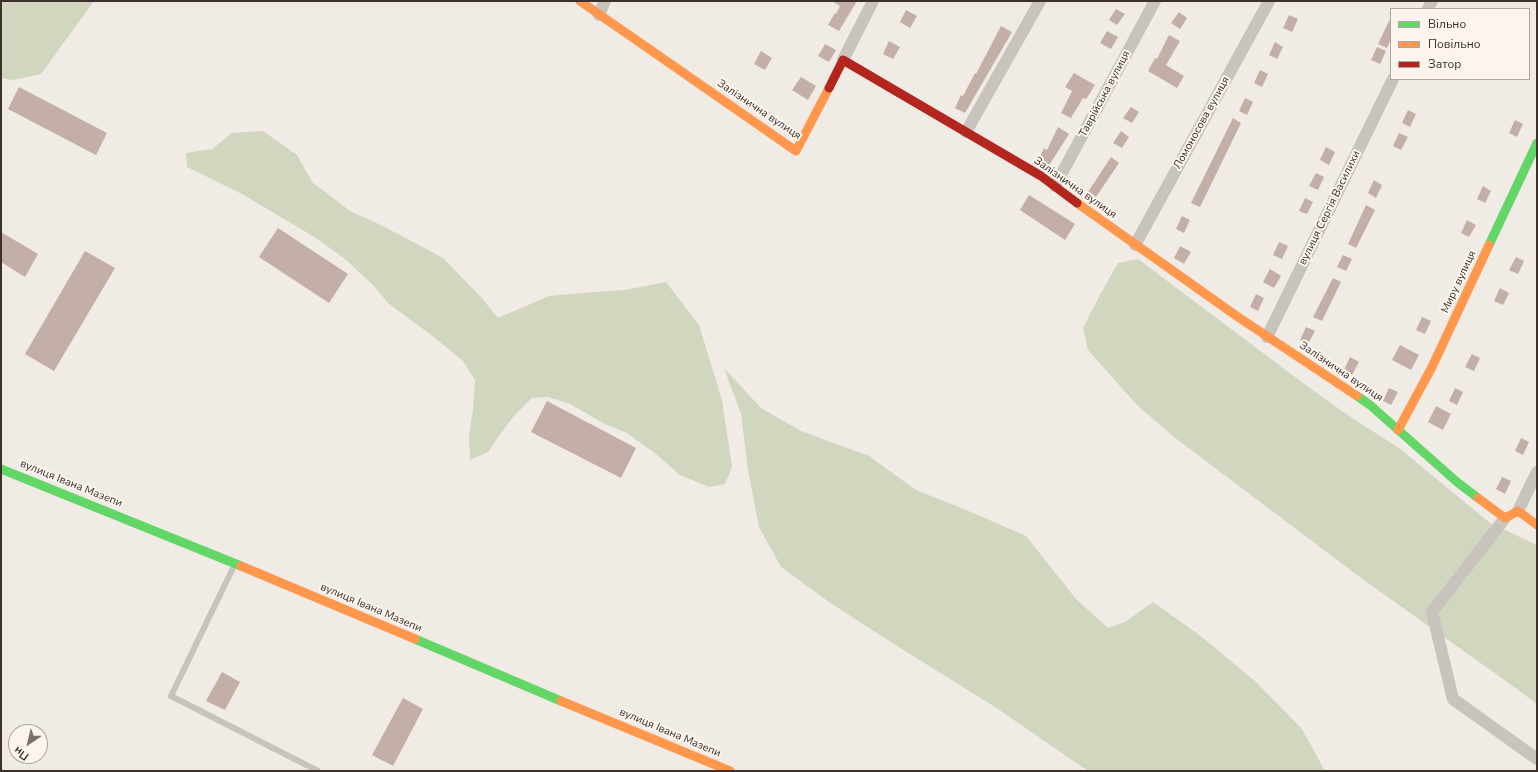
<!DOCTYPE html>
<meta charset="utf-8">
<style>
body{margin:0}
#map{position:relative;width:1538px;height:772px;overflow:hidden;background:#f0ebe5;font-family:"Nunito Sans",sans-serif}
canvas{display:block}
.frame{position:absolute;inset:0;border:2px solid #3b302b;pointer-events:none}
.legend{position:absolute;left:1390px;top:8px;width:140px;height:72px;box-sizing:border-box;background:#fbf5ee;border:1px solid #aea6a0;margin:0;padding:5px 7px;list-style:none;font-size:12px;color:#3b302b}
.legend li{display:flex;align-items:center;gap:8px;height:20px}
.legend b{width:20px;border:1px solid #aea6a0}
.north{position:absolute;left:8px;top:724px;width:40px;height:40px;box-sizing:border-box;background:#fbf5ee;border:1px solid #aea6a0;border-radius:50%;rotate:215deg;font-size:11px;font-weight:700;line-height:16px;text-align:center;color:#3b302b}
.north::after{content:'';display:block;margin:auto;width:14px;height:18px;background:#7a716c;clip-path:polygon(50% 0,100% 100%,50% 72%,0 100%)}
</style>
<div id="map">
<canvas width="1538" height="772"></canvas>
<div class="frame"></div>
<ul class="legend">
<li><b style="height:5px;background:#63d668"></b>Вільно</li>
<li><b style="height:5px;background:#ff974d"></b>Повільно</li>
<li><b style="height:5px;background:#b3261e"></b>Затор</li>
</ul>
<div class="north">Пн</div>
</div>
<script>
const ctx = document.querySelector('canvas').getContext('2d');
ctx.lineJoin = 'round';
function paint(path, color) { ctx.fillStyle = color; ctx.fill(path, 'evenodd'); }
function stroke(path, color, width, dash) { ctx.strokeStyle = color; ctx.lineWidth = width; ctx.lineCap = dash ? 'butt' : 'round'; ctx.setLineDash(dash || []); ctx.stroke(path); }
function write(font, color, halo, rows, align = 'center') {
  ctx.font = font + ' "Nunito Sans",sans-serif'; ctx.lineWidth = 4; ctx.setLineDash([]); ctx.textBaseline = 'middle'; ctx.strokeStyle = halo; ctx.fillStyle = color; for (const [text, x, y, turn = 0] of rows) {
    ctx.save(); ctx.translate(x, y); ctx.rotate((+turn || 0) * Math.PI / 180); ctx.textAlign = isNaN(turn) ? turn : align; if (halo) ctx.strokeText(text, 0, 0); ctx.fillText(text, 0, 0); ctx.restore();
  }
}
paint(new Path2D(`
 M1 1H94L41 74 13 80 1 78Z
 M263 131 297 155 312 182 350 211 383 226 443 258 480 296 498 318 549 296 593 292 625 290 666 282 699 325 722 400 732 467 725 484 709 487 680 475 656 454 627 433 605 424 570 404 548 397 532 398 514 416 501 433 488 452 470 460 469 437 473 409 475 380 463 361 430 334 389 304 373 285 345 259 316 238 242 194 187 167 186 153 212 149 232 133Z
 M1138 259 1307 386 1349 416 1399 448 1490 523 1537 545V704L1510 684 1361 578 1174 437 1137 405 1088 350 1083 328 1100 295 1118 263Z
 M724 368 761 408 801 431 869 456 916 490 964 509 1026 536 1076 599 1108 628 1125 622 1153 602 1198 634 1255 681 1302 729 1325 771H1088L995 707 897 646 829 602 781 567 759 527 748 470 741 414Z`), '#d1d6bf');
paint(new Path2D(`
 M832 1H857L839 31 828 25 835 13 836 14 840 6Z
 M1116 9 1125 14 1117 25 1109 20Z
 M906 10 917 16 910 28 900 22Z
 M1179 12 1187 18 1180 29 1171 23Z
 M1289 15 1298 19 1292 32 1283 28Z
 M1391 17V39L1387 48 1378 44Z
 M1001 26 1012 32 965 113 955 108 961 95 963 96 975 73 976 74Z
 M1107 31 1118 37 1111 49 1100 43Z
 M1169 35 1180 41 1166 65 1184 76 1177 88 1148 71 1155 58 1157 59Z
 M889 41 900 47 893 59 883 54Z
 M1275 42 1283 47 1277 59 1269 55Z
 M825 44 836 50 829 62 818 56Z
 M1377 47 1386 51 1380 64 1371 60Z
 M761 51 772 58 765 70 754 64Z
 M1260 70 1268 74 1262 87 1254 83Z
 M1074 73 1095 85 1086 99 1083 98 1071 118 1061 113 1072 91 1065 87Z
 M801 77 816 86 808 100 792 90Z
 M19 87 107 133 96 155 8 109Z
 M1245 98 1253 102 1247 115 1239 111Z
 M1131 107 1139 112 1132 123 1123 118Z
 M1408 110 1416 114 1410 127 1402 123Z
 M1233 118 1241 123 1200 207 1191 203Z
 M1515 120 1523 124 1517 137 1509 133Z
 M1058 127 1069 134 1048 167 1038 161 1044 148 1047 150Z
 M1121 131 1129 137 1122 148 1113 143Z
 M1399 133 1408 137 1401 150 1393 146Z
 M1326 147 1335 152 1329 165 1320 160Z
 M1111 157 1119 163 1096 197 1088 192Z
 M1316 173 1324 177 1318 190 1309 186Z
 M1374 180 1382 185 1376 198 1368 193Z
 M1483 186 1491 191 1485 203 1477 199Z
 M1029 195 1075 224 1065 240 1020 210Z
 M1305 198 1313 202 1307 214 1299 211Z
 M1366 205 1375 210 1356 248 1348 244Z
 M1182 216 1190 220 1184 233 1176 229Z
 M1467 220 1476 225 1469 237 1461 233Z
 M278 228 348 274 329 303 259 257Z
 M1 232 38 254 25 277 1 262Z
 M1279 242 1288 246 1282 259 1273 255Z
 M1180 246 1191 252 1184 264 1174 258Z
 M85 251 115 268 54 371 25 354Z
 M1343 255 1352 259 1346 271 1337 267Z
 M1516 257 1524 261 1518 274 1509 270Z
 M1270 269 1281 276 1274 288 1263 282Z
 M1333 278 1341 282 1322 321 1313 317Z
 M1500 288 1509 293 1503 305 1494 301Z
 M1256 294 1264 298 1258 311 1250 307Z
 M1422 317 1431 321 1425 334 1416 330Z
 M1306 327 1315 331 1308 344 1300 340Z
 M1400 345 1419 355 1411 370 1392 360Z
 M1472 354 1480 358 1474 371 1465 367Z
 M1350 357 1359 362 1352 375 1344 370Z
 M1389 388 1398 392 1391 405 1383 401Z
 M1455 388 1463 392 1457 405 1449 401Z
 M547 401 636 448 621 478 531 432Z
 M1436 406 1451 414 1443 430 1428 422Z
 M1521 438 1529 442 1523 455 1515 451Z
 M1502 477 1511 481 1505 494 1496 489Z
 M222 672 240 682 225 710 206 701Z
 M403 698 423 709 393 766 372 755Z`), '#c3afa7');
stroke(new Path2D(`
 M234 566 171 696 318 771`), '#c9c3be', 6);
stroke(new Path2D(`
 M1428 9 1432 1
 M599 15 605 1
 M843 60 873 1
 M966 132 1040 1
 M1055 186 1155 1
 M1135 245 1269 1
 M1267 337 1393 79
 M1518 511 1537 472
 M1505 518 1432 612 1453 699 1537 759`), '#c9c3be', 12);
stroke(new Path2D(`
 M1489 245 1537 143
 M1357 396 1370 405 1457 482 1478 498
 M1 469 241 566
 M415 639 561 701`), '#63d668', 9);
stroke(new Path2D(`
 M580 1 796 151 829 88
 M1077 203 1238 317 1357 396
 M1398 430 1432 367 1489 245
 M1478 498 1505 518 1518 511 1537 525
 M241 566 415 639
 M561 701 730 771`), '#ff974d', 9);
stroke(new Path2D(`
 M829 88 843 60 1041 176 1077 203`), '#b3261e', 9);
write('11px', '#3b302b', '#fbf5ee', [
 ["Таврійська вулиця",1105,94,-62],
 ["Залізнична вулиця",759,110,34],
 ["Ломоносова вулиця",1202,123,-61],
 ["Залізнична вулиця",1075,188,35],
 ["вулиця Сергія Василихи",1330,208,-64],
 ["Миру вулиця",1459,282,-65],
 ["Залізнична вулиця",1341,372,34],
 ["вулиця Івана Мазепи",71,484,22],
 ["вулиця Івана Мазепи",371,608,23],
 ["вулиця Івана Мазепи",670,733,23]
]);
</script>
